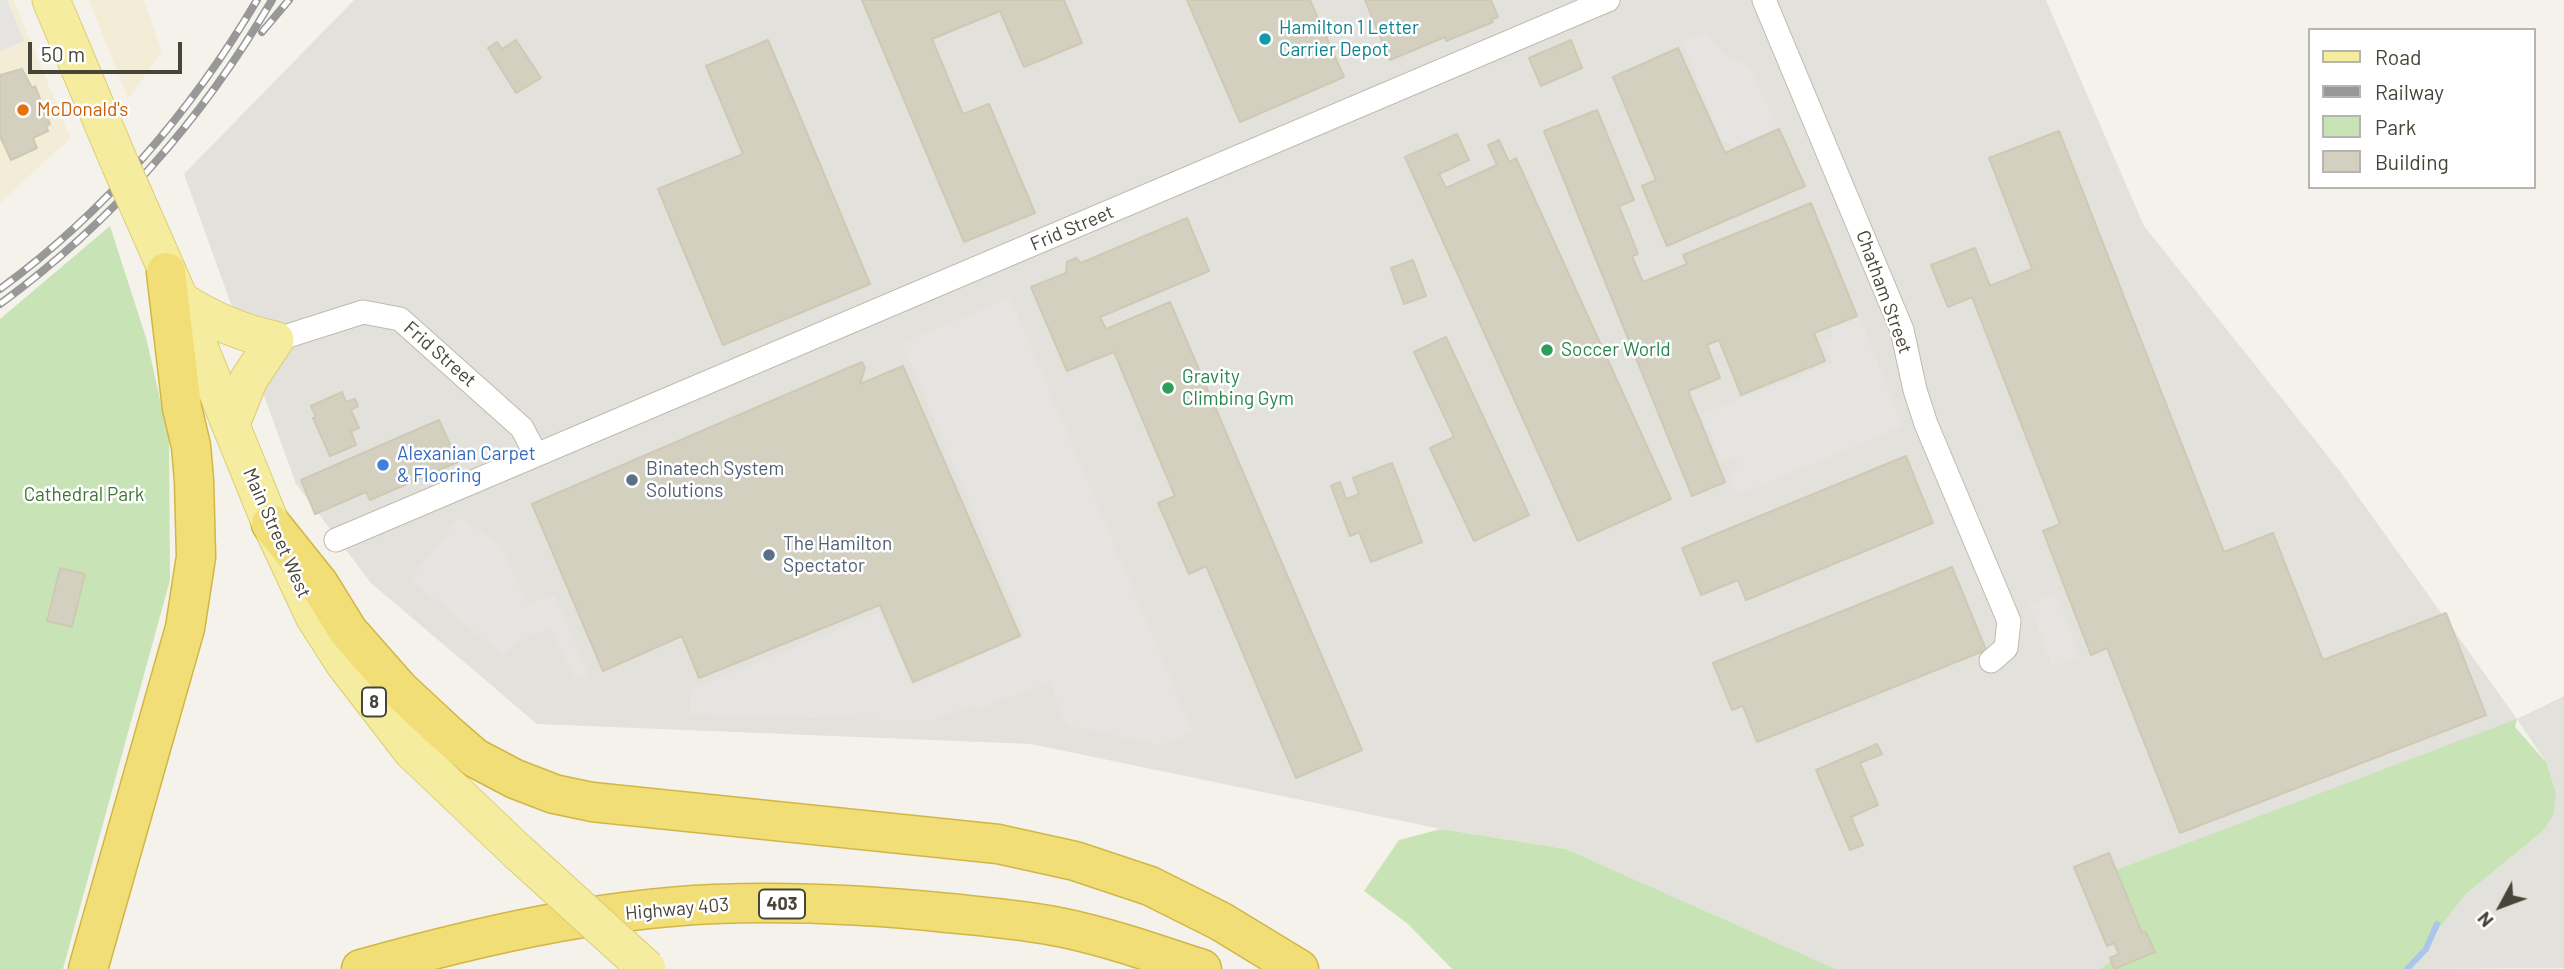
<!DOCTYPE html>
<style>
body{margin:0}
#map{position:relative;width:2564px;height:969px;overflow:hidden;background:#f4f2ea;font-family:Barlow,sans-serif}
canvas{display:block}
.legend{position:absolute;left:2308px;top:28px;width:228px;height:161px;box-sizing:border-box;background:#fff;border:2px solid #b5b4af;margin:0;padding:9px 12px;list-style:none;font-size:21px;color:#474438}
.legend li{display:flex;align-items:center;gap:14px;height:35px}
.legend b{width:35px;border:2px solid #b5b4af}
.north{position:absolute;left:2466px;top:871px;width:70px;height:70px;-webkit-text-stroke:5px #fff;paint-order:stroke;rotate:229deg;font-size:19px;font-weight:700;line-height:28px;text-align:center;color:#474438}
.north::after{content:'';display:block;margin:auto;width:24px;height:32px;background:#474438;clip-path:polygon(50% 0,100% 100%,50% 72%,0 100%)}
.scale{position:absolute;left:28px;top:42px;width:154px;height:32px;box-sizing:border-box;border:4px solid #474438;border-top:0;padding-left:9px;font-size:21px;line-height:24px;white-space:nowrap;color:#474438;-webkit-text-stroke:5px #fff;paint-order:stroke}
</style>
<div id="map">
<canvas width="2564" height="969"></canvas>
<ul class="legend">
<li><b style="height:9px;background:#f6eca0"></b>Road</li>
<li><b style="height:9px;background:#989898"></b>Railway</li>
<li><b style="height:19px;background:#c8e4b6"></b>Park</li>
<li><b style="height:19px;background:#d4d0c0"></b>Building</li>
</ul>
<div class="north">N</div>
<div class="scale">50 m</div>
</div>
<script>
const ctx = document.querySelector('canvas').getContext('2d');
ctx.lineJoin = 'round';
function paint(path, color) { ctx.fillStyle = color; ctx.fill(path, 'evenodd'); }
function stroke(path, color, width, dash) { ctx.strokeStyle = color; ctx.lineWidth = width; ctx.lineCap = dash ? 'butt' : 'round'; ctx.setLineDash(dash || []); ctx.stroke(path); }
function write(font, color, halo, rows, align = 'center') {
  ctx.font = font + ' Barlow,sans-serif'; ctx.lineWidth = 5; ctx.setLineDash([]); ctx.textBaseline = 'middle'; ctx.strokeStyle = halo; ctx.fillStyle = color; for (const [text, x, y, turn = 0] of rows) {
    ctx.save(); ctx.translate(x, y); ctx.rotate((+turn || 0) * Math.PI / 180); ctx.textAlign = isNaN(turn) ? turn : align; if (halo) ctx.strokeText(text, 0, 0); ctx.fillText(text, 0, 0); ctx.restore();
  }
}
paint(new Path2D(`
 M0 0H14L70 138 0 203Z
 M89 0H144L162 52 128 99Z`), '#f3ecd7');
paint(new Path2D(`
 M354 0H2046L2144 226 2339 470 2517 719 2564 696V968L2408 969 2465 895 2544 830 2546 762 2517 719 2135 944 2100 969H1836L1566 849 1441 829 1031 744 537 724 371 583 296 484 184 174Z`), '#e3e1db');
paint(new Path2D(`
 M110 226 147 341 169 440 170 580 63 969H0V319Z
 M2517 719 2515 727 2546 762 2556 794 2553 815 2544 830 2465 895 2408 969H2100L2135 944 2108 873Z
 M1441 829 1566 849 1836 969H1452L1408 924 1364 891 1399 840Z`), '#c8e4b6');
paint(new Path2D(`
 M0 0H7L24 41 0 51Z
 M1706 31 1722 53 1750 68 1777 127 1736 146 1722 141 1682 42Z
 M1010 297 1193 732 1161 745 1066 725 1050 682 982 708 967 707 933 721 691 715V690L879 612 913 686 1025 635 902 343Z
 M1860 317 1902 426 1737 496 1729 477 1738 465 1736 456 1721 462 1702 414 1832 363 1822 340 1833 336 1830 329Z
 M460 517 500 544 527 603 555 595 588 674 575 680 550 628 515 643 504 656 410 579Z
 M2056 593 2080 656 2052 666 2029 604Z`), '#e5e4e1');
stroke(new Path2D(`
 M2407 969 2426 949 2437 924`), '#abc6eb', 6);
const building = new Path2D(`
 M862 0H1064L1082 43 1024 67 1000 11 932 39 963 114 989 104 1035 213 964 242Z
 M1187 0H1310L1344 77 1240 122Z
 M1365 0H1491L1498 17 1491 20 1493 22 1446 41 1445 37 1390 60Z
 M516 40 541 78 516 93 488 48 497 42 502 49Z
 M768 40 870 284 723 345 658 189 743 154 706 66Z
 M1571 40 1582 68 1541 86 1529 58Z
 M1678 48 1725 153 1779 129 1805 186 1667 246 1642 186 1656 180 1613 77Z
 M22 69 32 88 35 86 50 124 46 127 48 131 33 138 37 148 11 160 0 136V75Z
 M1597 110 1634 200 1619 206 1638 254 1632 256 1643 282 1687 264 1683 255 1811 203 1857 316 1814 333 1825 361 1741 395 1719 340 1707 345 1720 378 1688 391 1725 482 1692 496 1544 131Z
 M2059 131 2224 552 2273 533 2323 660 2446 613 2486 715 2180 833 2107 648 2091 655 2043 531 2060 524 1972 297 1948 307 1931 265 1975 248 1990 286 2032 269 1989 158Z
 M1457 134 1469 160 1439 174 1446 188 1497 165 1488 145 1499 140 1509 162 1516 158 1671 499 1578 541 1405 157Z
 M1187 218 1209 271 1100 317 1106 329 1170 302 1362 750 1296 778 1206 566 1189 574 1158 503 1175 496 1114 352 1067 371 1031 287 1066 273 1067 262 1076 258 1081 263Z
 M1413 260 1426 296 1404 304 1391 268Z
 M1446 337 1529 515 1474 541 1430 448 1454 437 1414 352Z
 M862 362 865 368 860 384 903 366 1020 636 913 682 880 605 699 678 682 636 603 671 532 504Z
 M342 392 346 402 355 399 358 406 351 410 359 428 351 431 356 445 330 456 313 418 316 417 311 406Z
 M439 420 458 462 370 500 366 492 315 514 301 480Z
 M1906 456 1933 523 1746 600 1738 580 1701 595 1682 548Z
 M1392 463 1422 542 1371 562 1359 532 1350 536 1331 486 1340 482 1346 499 1359 494 1353 478Z
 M1952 567 1986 650 1757 742 1743 706 1732 710 1713 663Z
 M60 568 85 574 72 627 47 621Z
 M1877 744 1882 754 1860 763 1878 805 1851 817 1863 845 1850 850 1816 770Z
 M2109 853 2142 933 2146 932 2155 952 2114 969 2110 958 2119 954 2114 943 2107 946 2074 867Z`);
paint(building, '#d4d0c0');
stroke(building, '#cfc9b4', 2);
const minor = new Path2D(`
 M1764 0 1902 330 1915 390 1926 424 2009 621 2006 648 1991 661
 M275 340 363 312 400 319 522 428 536 455
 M336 540 1608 0`);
const primary = new Path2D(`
 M51 0 120 164
 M136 200 180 300 271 524 314 616 344 663 412 751 517 851
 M180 300C209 319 241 333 275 340L249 379 231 424`);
const motorway = new Path2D(`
 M271 524 319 584 348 631 400 690 445 732 475 758 515 779 554 794 592 802 998 844 1075 861 1150 886 1220 921 1299 969
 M88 969 185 628 196 557 194 480 191 446 182 408 166 272
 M361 969C476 937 595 909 715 904 793 901 871 905 948 913 987 917 1026 920 1064 928 1111 938 1156 954 1202 969`);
stroke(minor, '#bebbad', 25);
stroke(primary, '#dbcd71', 39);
stroke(motorway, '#d1b646', 41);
stroke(minor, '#fff', 23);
stroke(primary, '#f6eca0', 37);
stroke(motorway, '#f2de76', 38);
const rail = new Path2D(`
 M262 32 289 0
 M0 289C104 213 192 111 257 0
 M0 304C112 222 202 120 272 0`);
stroke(rail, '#989898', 8);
stroke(rail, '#fff', 5, [16]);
const primaryBridge = new Path2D(`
 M120 164 136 200
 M517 851 647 969`);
stroke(primaryBridge, '#dbcd71', 39, []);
stroke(primaryBridge, '#f6eca0', 37);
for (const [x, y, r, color] of [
 [1265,39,7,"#0f9aa8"],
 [23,110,7,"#e8710a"],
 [1547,350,7,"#2e9e5b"],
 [1168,388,7,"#2e9e5b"],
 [383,465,7,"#3f7fe0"],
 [632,480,7,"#5c6f8a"],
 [769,555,7,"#5c6f8a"]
]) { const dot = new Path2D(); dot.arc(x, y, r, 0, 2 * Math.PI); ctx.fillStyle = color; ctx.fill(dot); stroke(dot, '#fff', 2.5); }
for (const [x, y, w] of [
 [374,702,24],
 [782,904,46]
]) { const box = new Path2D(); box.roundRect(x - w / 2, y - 14.5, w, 29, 5); ctx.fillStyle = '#fff'; ctx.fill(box); stroke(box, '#474438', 2); }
write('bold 18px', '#474438', null, [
 ["8",374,702],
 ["403",782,904]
]);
write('19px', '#0d838f', '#fff', [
 ["Hamilton 1 Letter",1279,28],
 ["Carrier Depot",1279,50]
], 'left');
write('19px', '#c56008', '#fff', [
 ["McDonald's",37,110]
], 'left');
write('19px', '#474438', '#fff', [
 ["Frid Street",1072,228,-23],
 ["Chatham Street",1884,292,70],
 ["Frid Street",440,354,41],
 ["Main Street West",277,533,66],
 ["Highway 403",677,909,-5]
]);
write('19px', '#27864d', '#fff', [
 ["Soccer World",1561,350],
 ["Gravity",1182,377],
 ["Climbing Gym",1182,399]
], 'left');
write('19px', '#366cbe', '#fff', [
 ["Alexanian Carpet",397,454],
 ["& Flooring",397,476]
], 'left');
write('19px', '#4e5e75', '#fff', [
 ["Binatech System",646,469],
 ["Solutions",646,491],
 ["The Hamilton",783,544],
 ["Spectator",783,566]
], 'left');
write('19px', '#3e7530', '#fff', [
 ["Cathedral Park",84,495]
]);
</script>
